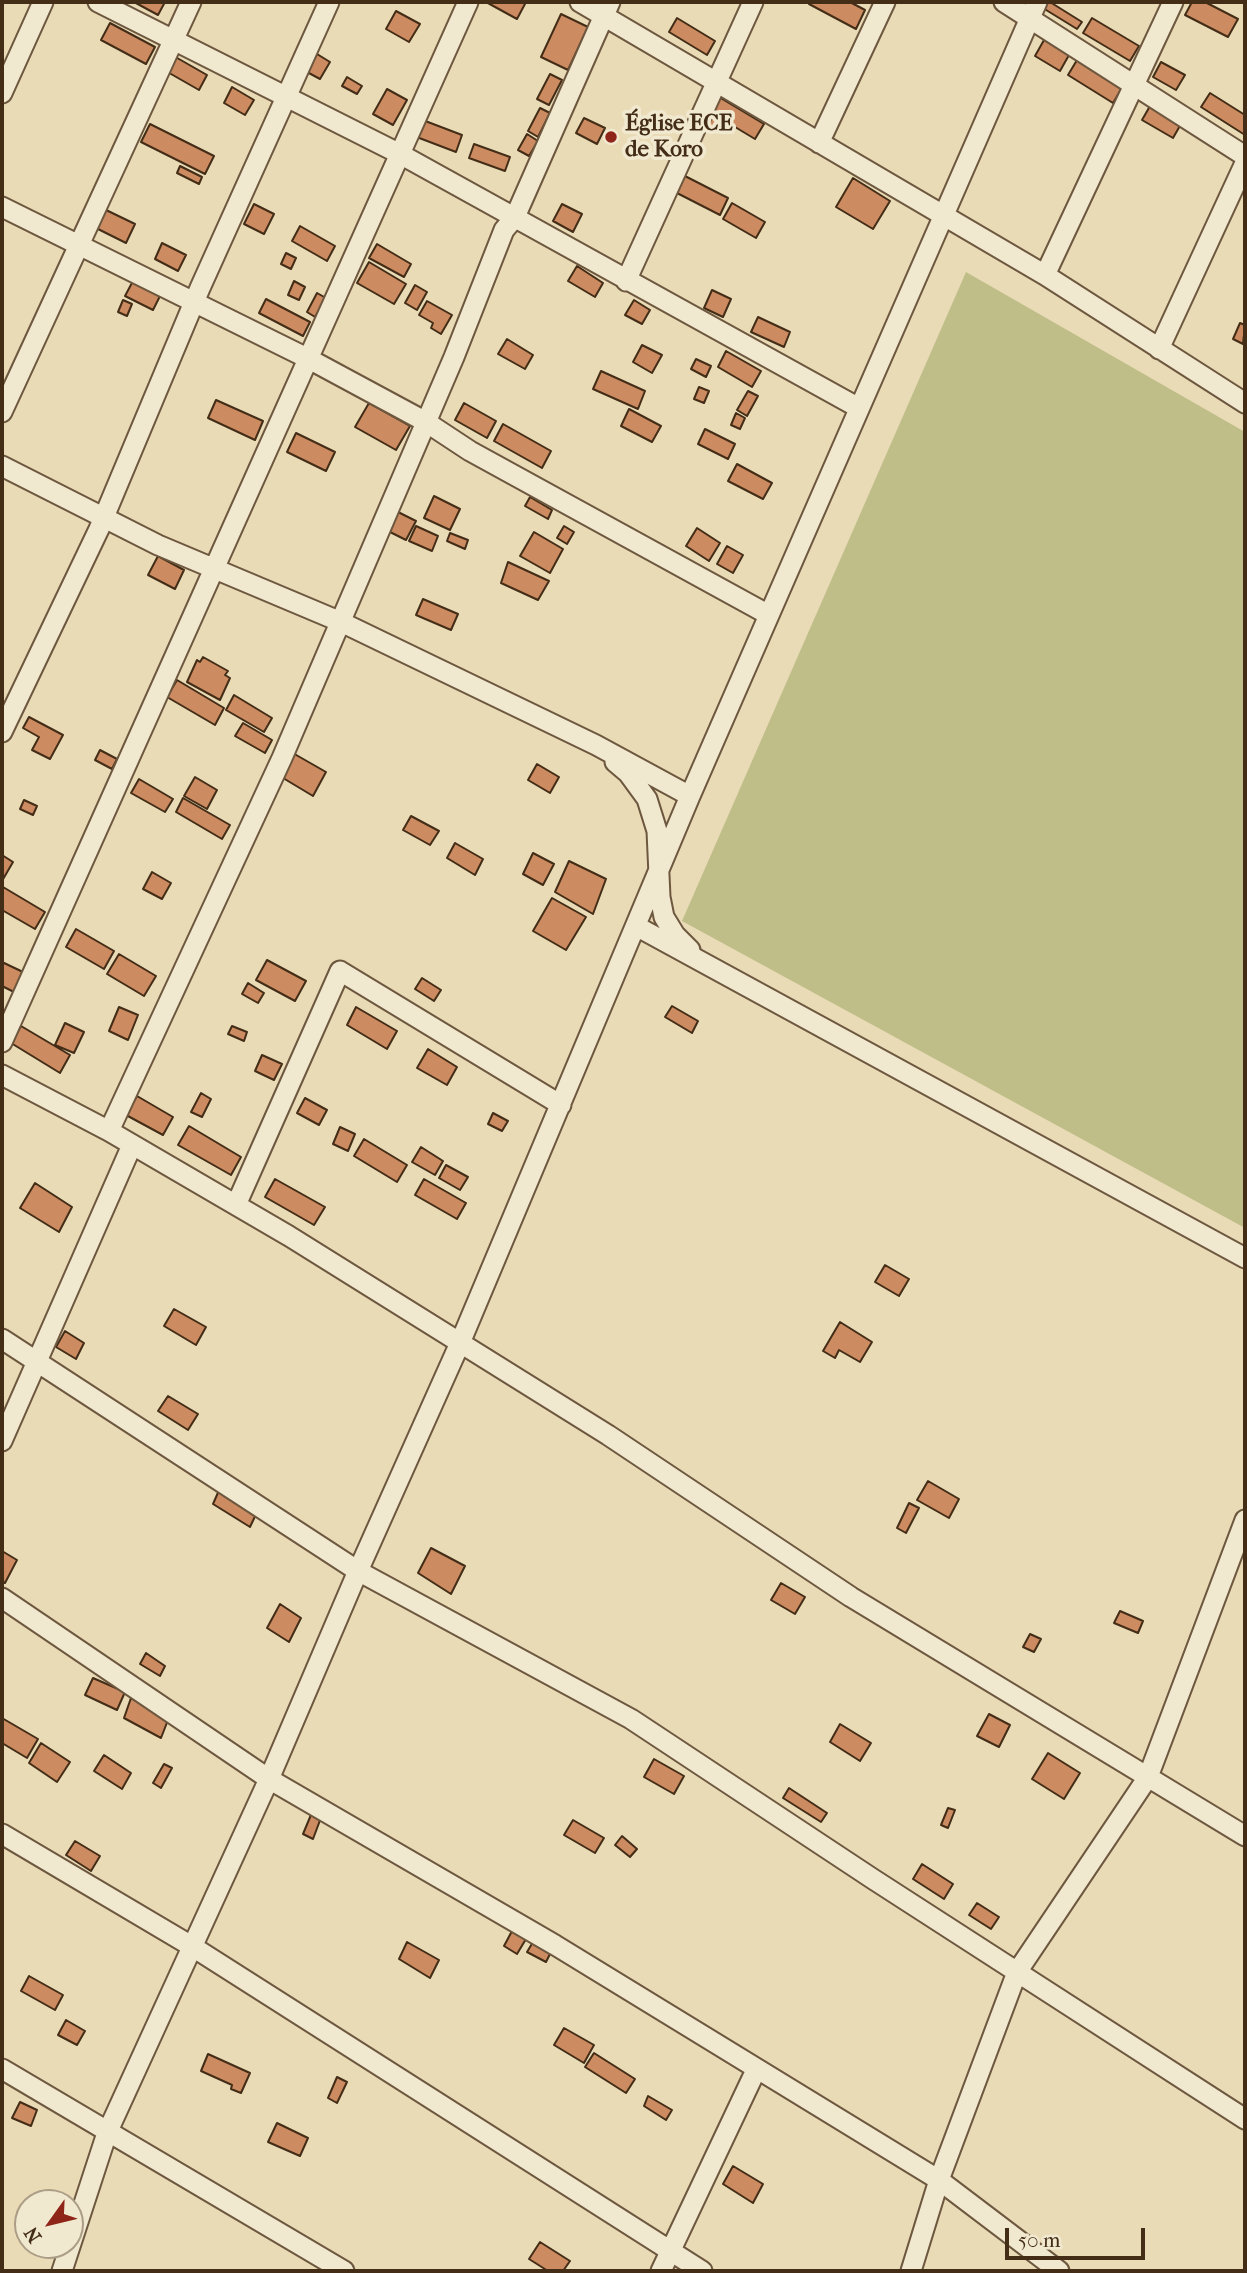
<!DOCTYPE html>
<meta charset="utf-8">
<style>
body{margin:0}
#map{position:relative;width:1247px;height:2273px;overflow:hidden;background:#eadbb7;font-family:"IM FELL French Canon",serif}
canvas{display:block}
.frame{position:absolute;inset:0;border:4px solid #432d17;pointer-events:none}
.north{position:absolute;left:14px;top:2189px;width:70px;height:70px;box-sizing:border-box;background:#f1e8d0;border:2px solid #ab9d86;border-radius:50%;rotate:236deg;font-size:19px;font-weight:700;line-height:28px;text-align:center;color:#432d17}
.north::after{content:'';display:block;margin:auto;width:24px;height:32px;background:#8f2418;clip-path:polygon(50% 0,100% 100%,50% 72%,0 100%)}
.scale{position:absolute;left:1005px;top:2228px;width:140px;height:32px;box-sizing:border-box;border:4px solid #432d17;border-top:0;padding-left:9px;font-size:21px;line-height:24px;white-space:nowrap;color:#432d17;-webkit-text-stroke:5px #f1e8d0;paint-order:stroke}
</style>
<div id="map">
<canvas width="1247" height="2273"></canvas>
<div class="frame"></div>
<div class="north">N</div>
<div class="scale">50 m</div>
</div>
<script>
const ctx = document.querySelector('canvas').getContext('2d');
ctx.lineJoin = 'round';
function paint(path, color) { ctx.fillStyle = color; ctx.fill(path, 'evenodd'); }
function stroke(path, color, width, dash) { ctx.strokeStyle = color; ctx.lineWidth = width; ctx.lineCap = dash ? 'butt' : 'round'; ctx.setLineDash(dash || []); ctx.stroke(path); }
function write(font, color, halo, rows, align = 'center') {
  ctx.font = font + ' "IM FELL French Canon",serif'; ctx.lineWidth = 7; ctx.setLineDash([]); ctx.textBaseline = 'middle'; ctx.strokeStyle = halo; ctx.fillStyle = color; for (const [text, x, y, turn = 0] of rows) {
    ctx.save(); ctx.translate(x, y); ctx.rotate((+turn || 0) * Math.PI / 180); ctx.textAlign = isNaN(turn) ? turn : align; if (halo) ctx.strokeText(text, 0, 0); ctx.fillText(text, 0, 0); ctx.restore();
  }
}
paint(new Path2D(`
 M966 272 1245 432V1228L682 921Z`), '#bfbe89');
const building = new Path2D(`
 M134 2H165L158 15Z
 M486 2H526L517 19Z
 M811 2H850L865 10 856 29 809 4Z
 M1040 2H1050L1082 22 1077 29 1038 5Z
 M1192 2H1205L1238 19 1228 37 1185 15Z
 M396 11 420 24 409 42 386 29Z
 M561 14 588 27 568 70 541 57Z
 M677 18 715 41 707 55 669 32Z
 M1092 18 1139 46 1130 61 1083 33Z
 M110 23 155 47 146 64 101 40Z
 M1044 40 1069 55 1060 71 1035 56Z
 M317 54 330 62 320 79 307 72Z
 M172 55 207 75 199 90 164 70Z
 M1077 60 1122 88 1113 103 1068 75Z
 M1161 62 1185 75 1176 90 1153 77Z
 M550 74 562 80 549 105 537 99Z
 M347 77 362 86 357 94 342 86Z
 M232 87 254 100 245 115 224 103Z
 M387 89 407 100 393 125 373 114Z
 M1210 93 1245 115V135L1201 107Z
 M719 97 764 124 755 139 710 112Z
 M1150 106 1181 124 1173 138 1142 120Z
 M540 108 550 113 538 137 528 131Z
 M710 115 722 122 717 132 705 124Z
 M584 118 605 128 597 144 576 133Z
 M420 119 462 135 456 152 414 136Z
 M150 124 214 156 205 174 141 142Z
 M527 134 538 141 529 156 518 150Z
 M474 144 510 157 505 171 469 158Z
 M180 166 202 177 199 184 177 173Z
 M683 175 728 198 720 215 675 192Z
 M853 178 890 201 873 229 836 207Z
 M732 203 765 222 756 238 723 219Z
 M254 204 274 214 264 234 244 224Z
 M562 204 582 214 573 232 553 221Z
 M104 209 135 224 126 243 96 228Z
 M300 226 335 246 327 261 292 241Z
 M162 243 186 255 178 271 155 259Z
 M377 244 411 264 404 277 369 258Z
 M286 253 296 258 291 269 281 264Z
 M369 262 406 284 394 304 357 283Z
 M577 266 603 283 595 297 568 281Z
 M134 279 161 294 153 310 125 296Z
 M294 281 305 287 299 300 288 295Z
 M415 285 427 292 417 310 405 303Z
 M712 290 731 299 723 317 704 308Z
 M317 293 326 298 315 317 307 312Z
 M266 299 310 322 303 336 259 313Z
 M123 300 132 304 127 316 118 312Z
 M634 300 650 310 642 324 625 315Z
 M427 301 452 315 441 334 431 328 433 323 419 315Z
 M758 317 790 332 784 347 751 332Z
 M1240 323 1245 325 1243 344 1233 339Z
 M507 339 533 355 525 369 498 354Z
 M642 345 662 355 652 373 633 362Z
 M726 351 761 371 752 387 718 367Z
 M696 359 711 366 706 377 691 369Z
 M601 371 645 391 638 409 593 389Z
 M699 387 709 391 704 403 694 399Z
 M748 391 758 396 747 416 737 410Z
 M216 400 263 421 255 440 208 418Z
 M369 403 410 426 396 450 355 427Z
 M464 403 496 421 487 438 455 420Z
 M629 409 661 426 652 442 621 426Z
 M736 413 745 418 740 429 731 425Z
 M503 424 551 451 542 468 494 441Z
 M705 429 735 444 728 459 698 444Z
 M296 433 335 452 326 471 287 452Z
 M737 464 772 483 763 499 728 481Z
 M434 496 460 509 450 530 424 518Z
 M530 497 552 510 548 519 525 506Z
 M398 512 416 521 406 540 388 531Z
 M416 526 438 536 432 551 409 541Z
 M564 526 574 532 567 544 557 538Z
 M697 528 720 543 709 561 686 546Z
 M534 532 563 549 550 573 520 556Z
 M450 533 468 540 465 549 447 541Z
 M727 546 743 555 733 573 717 564Z
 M158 556 184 570 175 589 148 575Z
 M508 562 549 581 538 600 501 583Z
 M423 599 458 614 451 630 416 615Z
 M203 657 228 671 225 675 230 678 220 700 187 682 197 660 200 662Z
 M177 680 224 708 215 725 167 697Z
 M234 695 272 718 264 732 226 710Z
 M29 717 63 735 50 759 32 750 39 737 23 728Z
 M243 723 272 740 265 753 235 736Z
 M100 750 117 759 112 769 95 760Z
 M291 752 326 772 313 796 278 775Z
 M537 764 559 777 550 793 528 780Z
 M195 777 217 790 207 809 184 796Z
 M139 779 173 799 165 812 131 793Z
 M183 798 230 825 222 839 176 812Z
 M24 800 37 806 33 815 20 809Z
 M411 816 439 831 430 845 403 830Z
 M455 843 483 859 475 875 447 858Z
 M533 853 554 864 543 885 523 874Z
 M2 855 13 862 2 881Z
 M569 861 606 879 593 914 555 892Z
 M152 872 171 883 162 899 143 889Z
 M3 887 45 912 35 929 2 910Z
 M552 898 586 917 566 950 533 931Z
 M76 929 114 951 104 969 66 947Z
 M119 954 156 976 144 996 107 974Z
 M267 960 306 981 295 1001 256 980Z
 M2 962 23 972 14 992 2 986Z
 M422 978 441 990 434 1001 415 989Z
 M248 983 264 993 258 1003 242 994Z
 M672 1006 698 1021 692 1033 665 1017Z
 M119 1007 138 1015 128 1040 109 1031Z
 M356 1007 397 1031 387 1049 347 1025Z
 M65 1023 84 1032 74 1053 55 1045Z
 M21 1026 70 1055 60 1073 11 1043Z
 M232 1026 247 1032 244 1041 228 1034Z
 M428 1049 457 1067 447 1085 417 1068Z
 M262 1055 282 1064 274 1080 255 1071Z
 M201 1093 211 1099 202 1117 191 1112Z
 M137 1096 173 1117 163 1135 126 1115Z
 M305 1098 327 1110 319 1125 297 1113Z
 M493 1113 508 1121 502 1131 488 1124Z
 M189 1126 241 1157 231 1175 178 1145Z
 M340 1127 355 1134 348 1151 333 1144Z
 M364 1139 407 1165 397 1182 354 1156Z
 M421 1147 443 1161 435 1175 412 1162Z
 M446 1165 468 1177 460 1190 439 1178Z
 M275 1179 325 1207 314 1225 265 1197Z
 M424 1179 466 1203 457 1219 415 1195Z
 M35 1183 72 1207 59 1232 20 1208Z
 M885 1265 909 1279 899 1296 875 1282Z
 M174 1309 206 1327 196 1345 164 1326Z
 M840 1322 872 1342 860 1362 839 1350 835 1358 823 1351Z
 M65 1331 84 1343 76 1359 56 1347Z
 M168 1396 198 1414 188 1430 158 1411Z
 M928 1481 959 1499 949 1518 917 1500Z
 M220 1488 258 1510 250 1527 213 1504Z
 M909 1503 919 1508 906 1533 897 1528Z
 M431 1548 465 1566 451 1594 418 1573Z
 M2 1551 17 1560 5 1583 2 1582Z
 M781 1583 805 1597 795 1614 771 1600Z
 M280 1604 301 1618 289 1642 267 1628Z
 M1120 1611 1143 1621 1138 1633 1114 1623Z
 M1030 1634 1041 1639 1034 1652 1023 1647Z
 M146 1653 165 1666 160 1676 140 1664Z
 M93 1678 125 1692 117 1710 85 1695Z
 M131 1698 168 1720 161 1738 124 1718Z
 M989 1714 1010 1725 999 1747 977 1736Z
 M2 1718 38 1739 27 1758 2 1743Z
 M840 1724 871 1743 860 1761 830 1742Z
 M41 1743 70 1762 57 1782 29 1763Z
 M1048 1753 1080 1773 1064 1799 1032 1779Z
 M104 1755 131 1773 122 1789 94 1771Z
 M654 1759 684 1776 674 1794 644 1777Z
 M164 1764 172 1768 161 1788 153 1783Z
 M789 1788 827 1813 821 1822 783 1798Z
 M948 1808 955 1810 948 1828 941 1825Z
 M313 1810 322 1815 313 1839 303 1834Z
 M573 1820 604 1838 595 1853 564 1835Z
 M622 1836 637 1849 630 1857 615 1845Z
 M75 1841 100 1856 91 1871 66 1855Z
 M922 1864 953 1884 944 1899 913 1879Z
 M977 1903 999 1917 991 1929 969 1915Z
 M512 1931 526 1939 517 1954 504 1946Z
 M407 1942 439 1960 430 1978 399 1959Z
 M533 1942 551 1952 546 1962 527 1952Z
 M29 1976 63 1995 55 2010 21 1991Z
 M66 2020 85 2031 77 2045 58 2035Z
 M564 2028 594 2045 584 2063 554 2045Z
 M594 2053 635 2079 626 2093 585 2067Z
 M208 2054 250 2073 241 2093 231 2089 232 2085 201 2071Z
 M337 2077 347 2082 337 2103 328 2098Z
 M648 2096 672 2110 666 2120 644 2106Z
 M20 2102 37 2110 31 2126 12 2118Z
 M277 2123 308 2138 300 2156 268 2142Z
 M733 2166 763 2184 753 2203 723 2184Z
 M540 2242 570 2261 563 2271H548L529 2259Z`);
paint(building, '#cc8b60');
stroke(building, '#432d17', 2);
const minor = new Path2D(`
 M98 2 400 154 859 408
 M580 2 1045 275 1245 403
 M1004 2 1245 156
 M2 93 43 2
 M819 143 885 2
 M2 207 309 359 426 422 470 451 769 615
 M1045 275 1173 2
 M626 281 753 2
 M1159 349 1245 163
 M2 412 191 2
 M2 466 158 545 341 622 596 745 690 796
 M2 732 99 529 200 288 329 2
 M615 762 628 773 647 799 657 831 660 897 664 917 675 935 690 950
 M636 926 1245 1258
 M2 1042 468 2
 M2 1075 109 1131 289 1236 608 1435 851 1597 1245 1836
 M109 1131 282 758 454 357 504 230 515 217 610 2
 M236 1205 340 971 561 1105
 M2 1339 358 1571 631 1719 873 1879 1245 2119
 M2 1441 132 1145
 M2 1598 269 1779 555 1945 939 2180 1059 2271
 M2 1834 193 1947 702 2271
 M2 2069 344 2271
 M62 2271 107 2133 269 1779 358 1571 460 1343 690 796 1037 2
 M661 2271 756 2070
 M911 2271 939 2180 1017 1972 1148 1777 1245 1520`);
stroke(minor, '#6d583f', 23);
stroke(minor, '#f1e8d0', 19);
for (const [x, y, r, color] of [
 [611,137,7,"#8f2418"]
]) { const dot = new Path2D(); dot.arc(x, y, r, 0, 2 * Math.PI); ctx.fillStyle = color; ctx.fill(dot); stroke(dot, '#f1e8d0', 2.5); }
write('bold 23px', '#432d17', '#f1e8d0', [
 ["Église ECE",625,124],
 ["de Koro",625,150]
], 'left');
</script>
